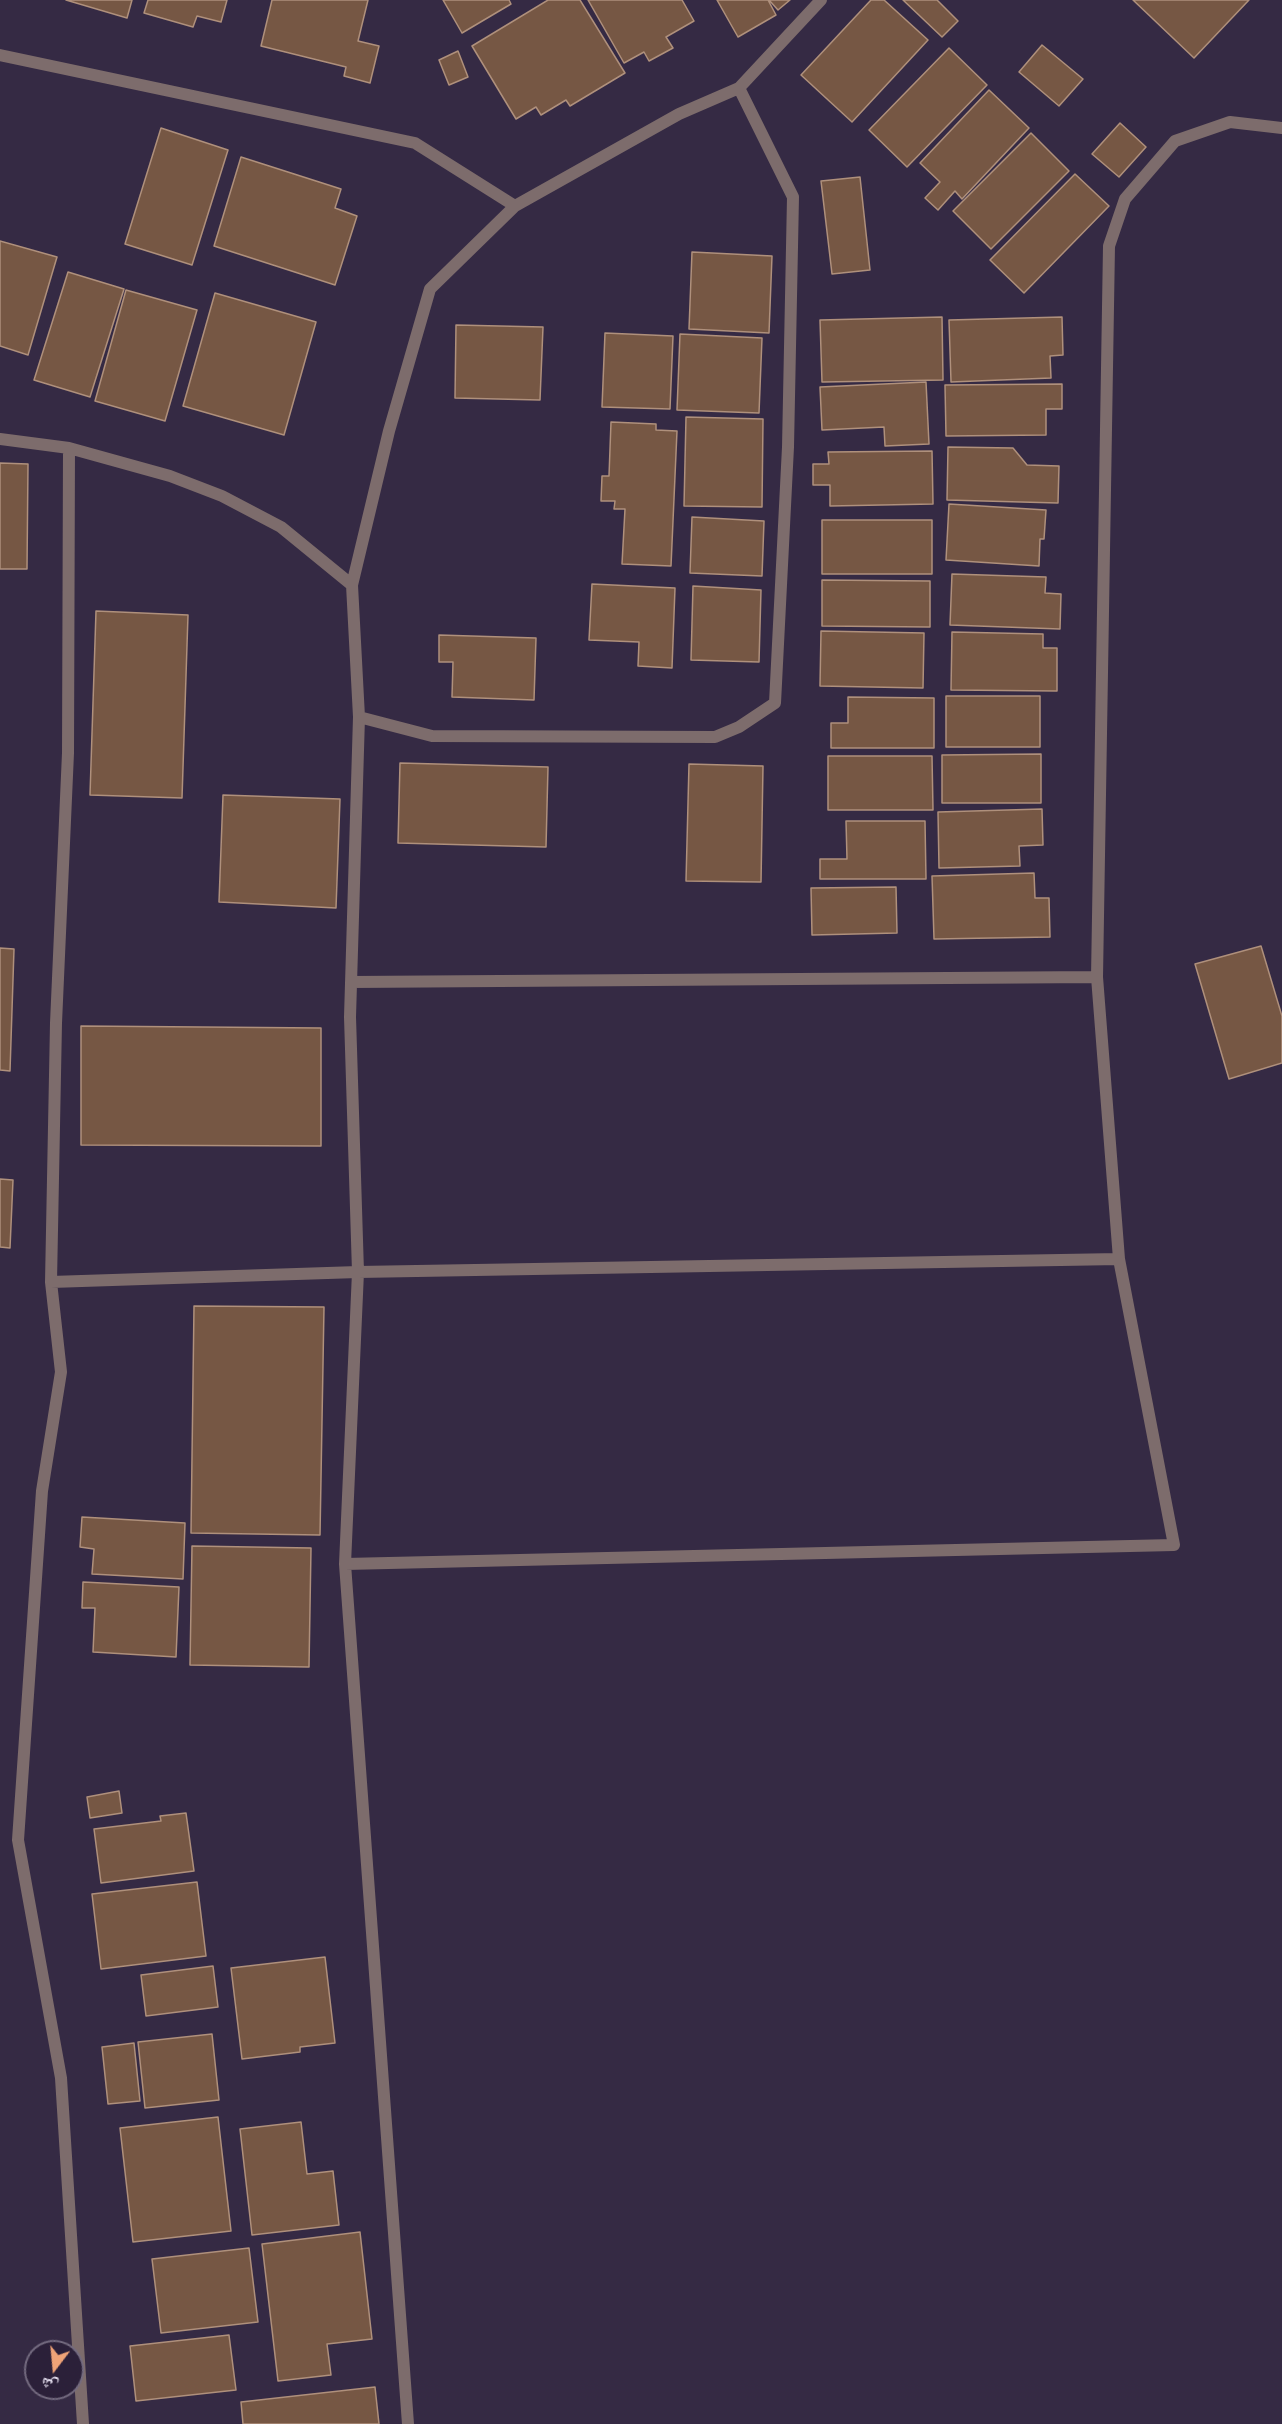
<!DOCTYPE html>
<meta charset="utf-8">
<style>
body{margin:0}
#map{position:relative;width:1282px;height:2424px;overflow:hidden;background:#352a44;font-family:Lora,"Noto Naskh Arabic",serif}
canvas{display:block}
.north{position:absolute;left:24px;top:2340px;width:60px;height:60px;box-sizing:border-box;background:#2b2039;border:2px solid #736a7f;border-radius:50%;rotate:196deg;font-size:16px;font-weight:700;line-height:24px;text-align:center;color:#ded8e9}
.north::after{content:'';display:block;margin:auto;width:21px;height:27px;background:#efa377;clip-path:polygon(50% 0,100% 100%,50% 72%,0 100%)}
</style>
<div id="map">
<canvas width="1282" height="2424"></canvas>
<div class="north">ش</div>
</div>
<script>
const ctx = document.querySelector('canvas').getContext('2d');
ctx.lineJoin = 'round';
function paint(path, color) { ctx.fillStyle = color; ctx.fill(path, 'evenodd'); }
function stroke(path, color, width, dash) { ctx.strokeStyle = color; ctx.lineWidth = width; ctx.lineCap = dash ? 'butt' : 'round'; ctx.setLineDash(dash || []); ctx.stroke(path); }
const building = new Path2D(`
 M66 0H132L127 18Z
 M148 0H227L221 22 197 16 193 27 144 13Z
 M272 0H368L358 41 379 46 370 83 344 76 346 67 261 46Z
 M443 0H509L511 4 462 33Z
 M548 0H580L625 73 570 106 566 100 541 115 536 107 516 119 472 46Z
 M588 0H682L694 21 666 37 673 48 649 61 644 52 624 63Z
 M717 0H768L776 15 738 37Z
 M769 0H790L778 10Z
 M871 0H884L928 40 852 122 801 75Z
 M903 0H937L958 21 942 37Z
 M1133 0H1249L1194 58Z
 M1042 45 1083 79 1059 106 1019 72Z
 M949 48 987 85 907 167 869 130Z
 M458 51 468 77 449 85 439 60Z
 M989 90 1029 128 962 199 955 191 938 210 925 198 940 182 920 163Z
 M1120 123 1146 147 1119 177 1092 154Z
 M161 128 228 150 192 265 125 244Z
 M1031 133 1069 171 991 249 953 211Z
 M241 157 341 189 335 208 357 216 335 285 214 246Z
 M1075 174 1109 206 1024 293 990 260Z
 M860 177 870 270 832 274 821 181Z
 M0 241 57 257 28 355 0 346Z
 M692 252 772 256 769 333 689 329Z
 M68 272 124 289 90 397 34 380Z
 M126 290 197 310 165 421 95 401Z
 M215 293 316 322 284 435 183 406Z
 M942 317 943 380 822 382 820 320Z
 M1062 317 1063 355 1050 356 1051 378 951 382 949 320Z
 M456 325 543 327 540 400 455 398Z
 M605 333 673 336 670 409 602 407Z
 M680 334 762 338 759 413 677 410Z
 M926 382 929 444 885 446 884 427 822 430 820 387Z
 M1062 384V409H1046V435L946 436 945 385Z
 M686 417 763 419 762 507 684 506Z
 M611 422 656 424V430L677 431 671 566 622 564 625 509H614L615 501H601L602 476H609Z
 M948 447 1013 448 1027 465 1059 466 1058 503 947 500Z
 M932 451 933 504 830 506V485H813V464H829L828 452Z
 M0 463 28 464 27 569H0Z
 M949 504 1046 510 1044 539H1040L1039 566 946 560Z
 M692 517 764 521 762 576 690 573Z
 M822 520H932V574H822Z
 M952 574 1046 577 1045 593 1061 594 1060 629 950 625Z
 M822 580 930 581V627L822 626Z
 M592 584 675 588 672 668 638 666 639 642 589 640Z
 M693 586 761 590 759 662 691 660Z
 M96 611 188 615 182 798 90 795Z
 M821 631 924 633 923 688 820 686Z
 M952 632 1043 634V648H1057V691L951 690Z
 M439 635 536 638 534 700 452 697 453 662H439Z
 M946 696H1040V747H946Z
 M848 697 934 698V748H831V723H848Z
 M1041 754V803H942V755Z
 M828 756H932L933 810H828Z
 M400 763 548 767 546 847 398 843Z
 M689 764 763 766 761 882 686 881Z
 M223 795 340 799 336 908 219 902Z
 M1042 809 1043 845 1019 846 1020 866 939 868 938 812Z
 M846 821H925L926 879H820V859H847Z
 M1034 873 1035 898H1049L1050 937 934 939 932 876Z
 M896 887 897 933 812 935 811 888Z
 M1261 946 1282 1016V1063L1229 1079 1195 964Z
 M0 948 14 949 10 1071 0 1070Z
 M81 1026 321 1028V1146L81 1145Z
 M0 1179 13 1180 10 1248 0 1247Z
 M194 1306 324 1307 320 1535 191 1533Z
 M82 1517 185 1523 183 1579 92 1574 94 1549 80 1547Z
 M192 1546 311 1548 309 1667 190 1665Z
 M83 1582 179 1587 176 1657 93 1652 95 1608H82Z
 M119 1791 122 1813 90 1818 87 1797Z
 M186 1813 194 1871 101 1883 94 1829 161 1821 160 1816Z
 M197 1882 206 1956 101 1969 92 1894Z
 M325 1957 335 2043 300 2047V2052L242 2059 231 1968Z
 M213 1966 218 2007 146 2016 141 1975Z
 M212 2034 219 2100 145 2108 138 2042Z
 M134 2043 140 2101 108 2104 102 2047Z
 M218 2117 231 2231 133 2242 120 2128Z
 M301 2122 307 2174 333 2171 339 2225 252 2235 240 2129Z
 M360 2232 372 2339 327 2344 331 2375 278 2381 262 2244Z
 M249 2248 258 2322 161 2333 152 2259Z
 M229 2335 236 2390 136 2401 130 2346Z
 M375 2387 379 2424H243L241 2402Z`);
paint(building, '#765744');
stroke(building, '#af907c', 1.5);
stroke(new Path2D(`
 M0 55 415 143 515 206
 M0 439 69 448 170 476 222 496 281 527 352 585 359 717 350 1017 358 1272 51 1282
 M69 448 68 753 56 1023 51 1282 61 1372 42 1491 18 1840 61 2078 83 2424
 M352 585 389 431 430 289 515 206 679 114 739 88 821 0
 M359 717 432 736 715 737 739 727 775 703 788 447 793 197 739 88
 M1097 977 1109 246 1125 199 1175 141 1230 122 1282 128
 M351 982 1097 977 1119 1259 358 1272 345 1564 1174 1545 1119 1259
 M345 1564 408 2424`), '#7d6c6c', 12);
</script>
